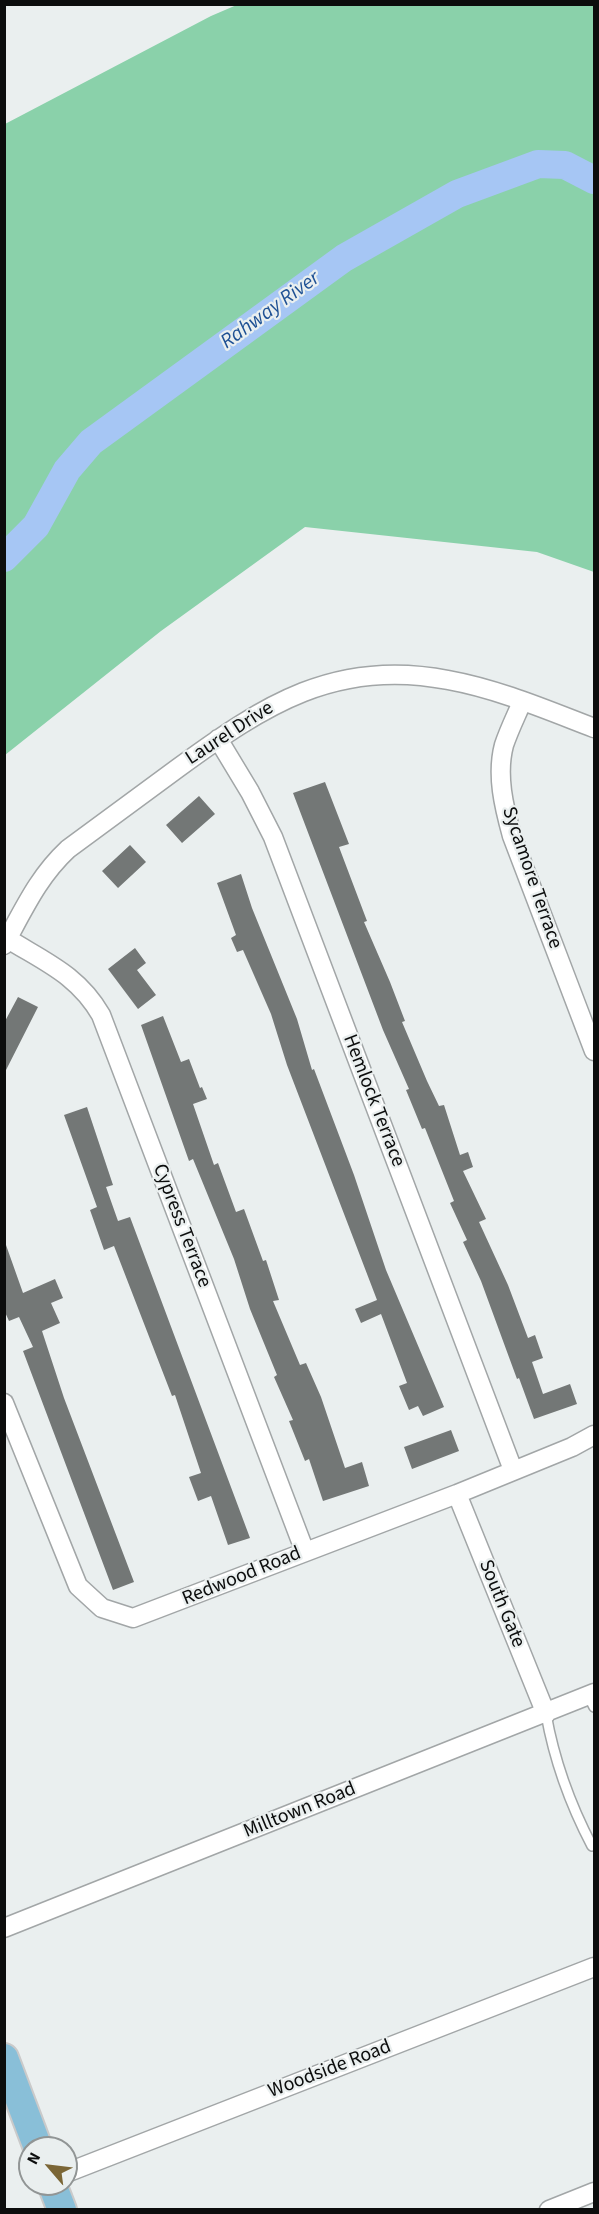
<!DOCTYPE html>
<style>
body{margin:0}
#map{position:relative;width:599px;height:2214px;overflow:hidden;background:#eaefef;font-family:"Source Sans 3",sans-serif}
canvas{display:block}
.frame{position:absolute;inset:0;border:6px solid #0c0d0d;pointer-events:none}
.north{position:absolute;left:18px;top:2136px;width:60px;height:60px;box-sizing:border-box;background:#eaefef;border:2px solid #919595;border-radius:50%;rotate:298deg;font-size:16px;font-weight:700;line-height:24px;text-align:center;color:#0c0d0d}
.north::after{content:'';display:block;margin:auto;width:21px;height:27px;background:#7b6636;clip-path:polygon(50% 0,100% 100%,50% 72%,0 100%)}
</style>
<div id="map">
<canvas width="599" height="2214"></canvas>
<div class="frame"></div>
<div class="north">N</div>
</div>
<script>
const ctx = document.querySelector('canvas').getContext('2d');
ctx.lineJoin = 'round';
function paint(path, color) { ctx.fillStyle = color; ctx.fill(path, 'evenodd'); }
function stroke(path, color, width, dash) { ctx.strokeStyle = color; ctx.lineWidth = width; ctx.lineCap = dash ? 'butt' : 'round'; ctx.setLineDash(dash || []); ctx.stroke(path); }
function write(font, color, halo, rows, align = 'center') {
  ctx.font = font + ' "Source Sans 3",sans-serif'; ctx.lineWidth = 4.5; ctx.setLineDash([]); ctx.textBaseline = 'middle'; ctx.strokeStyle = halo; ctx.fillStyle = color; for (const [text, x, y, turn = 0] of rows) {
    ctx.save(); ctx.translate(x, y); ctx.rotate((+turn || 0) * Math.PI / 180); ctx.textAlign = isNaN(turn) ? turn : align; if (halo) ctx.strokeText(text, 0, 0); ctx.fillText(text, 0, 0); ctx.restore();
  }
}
paint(new Path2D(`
 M239 4 594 5V572L537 552 305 527 161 631 5 755V124L211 16Z`), '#8ad1aa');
stroke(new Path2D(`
 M4 558 36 526 67 470 91 442 344 258 457 194 538 164 565 165 594 180`), '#a6c6f4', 28);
paint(new Path2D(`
 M325 782 349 844 339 847 367 921 364 922 390 982 405 1021 402 1022 427 1081 439 1106 444 1105 460 1155 468 1152 473 1167 463 1171 486 1219 479 1222 508 1285 528 1338 535 1335 543 1358 532 1362 543 1394 570 1384 577 1404 534 1419 519 1378 517 1379 481 1281 463 1242 467 1240 450 1203 454 1201 425 1128 422 1129 406 1090 409 1089 383 1030 293 793Z
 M199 796 215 814 182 843 166 825Z
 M130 845 146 862 118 888 102 871Z
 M241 874 252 908 297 1019 312 1070 314 1069 354 1175 386 1270 444 1407 423 1416 418 1406 409 1410 399 1386 407 1383 381 1314 361 1323 355 1309 377 1300 287 1065 271 1014 243 950 237 952 231 938 236 935 217 883Z
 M135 948 146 963 137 970 156 995 138 1009 108 969Z
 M18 997 38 1007 4 1074V1023Z
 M163 1016 181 1062 189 1059 200 1088 202 1087 207 1099 193 1104 214 1165 218 1163 236 1212 244 1209 263 1261 266 1260 279 1300 273 1301 300 1365 306 1363 321 1397 345 1468 362 1462 369 1486 323 1501 309 1459 305 1461 289 1421 293 1420 274 1377 277 1375 250 1309 234 1259 193 1159 189 1161 141 1025Z
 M87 1107 113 1185 106 1187 118 1221 130 1217 250 1538 228 1545 211 1496 198 1501 189 1477 201 1473 175 1395 172 1396 114 1246 104 1250 90 1210 97 1207 64 1115Z
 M6 1245 23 1293 55 1279 63 1298 51 1303 60 1323 42 1331 64 1398 134 1582 113 1590 23 1351 33 1347 19 1317 9 1321 4 1310Z
 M451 1430 459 1451 412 1469 404 1447Z`), '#737776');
const lane = new Path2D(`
 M588 1695 594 1707
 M546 1714C554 1759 571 1806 592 1846L594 1845`);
const street = new Path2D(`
 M522 702C516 716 509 730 504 745 496 775 504 807 512 836L594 1051
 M218 739 250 792 273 837 513 1470
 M8 939C45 962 78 975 101 1015L305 1552
 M4 945C24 909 38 877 68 849 105 822 141 795 178 768 264 705 336 658 448 680 498 689 547 710 594 728
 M4 1403 78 1586 102 1608 133 1618 457 1494 572 1447 594 1435
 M457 1494 546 1714
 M4 1928 594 1693
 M66 2173 594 1967
 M549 2210 594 2192`);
const primary = new Path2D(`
 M4 2058 38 2148
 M52 2184 62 2210`);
stroke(lane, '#a2a6a7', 12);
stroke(street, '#a2a6a7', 21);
stroke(primary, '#cacaca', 32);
stroke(lane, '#fff', 9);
stroke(street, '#fff', 18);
stroke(primary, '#89bfd8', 28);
write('20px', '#0c0d0d', '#eaefef', [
 ["Laurel Drive",230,734,-33],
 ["Sycamore Terrace",531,878,71],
 ["Hemlock Terrace",373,1101,69],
 ["Cypress Terrace",181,1226,69],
 ["Redwood Road",242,1577,-22],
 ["South Gate",501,1604,68],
 ["Milltown Road",300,1811,-22],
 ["Woodside Road",330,2070,-21]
]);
write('italic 21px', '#1f5194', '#eaefef', [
 ["Rahway River",271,311,-36]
]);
</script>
